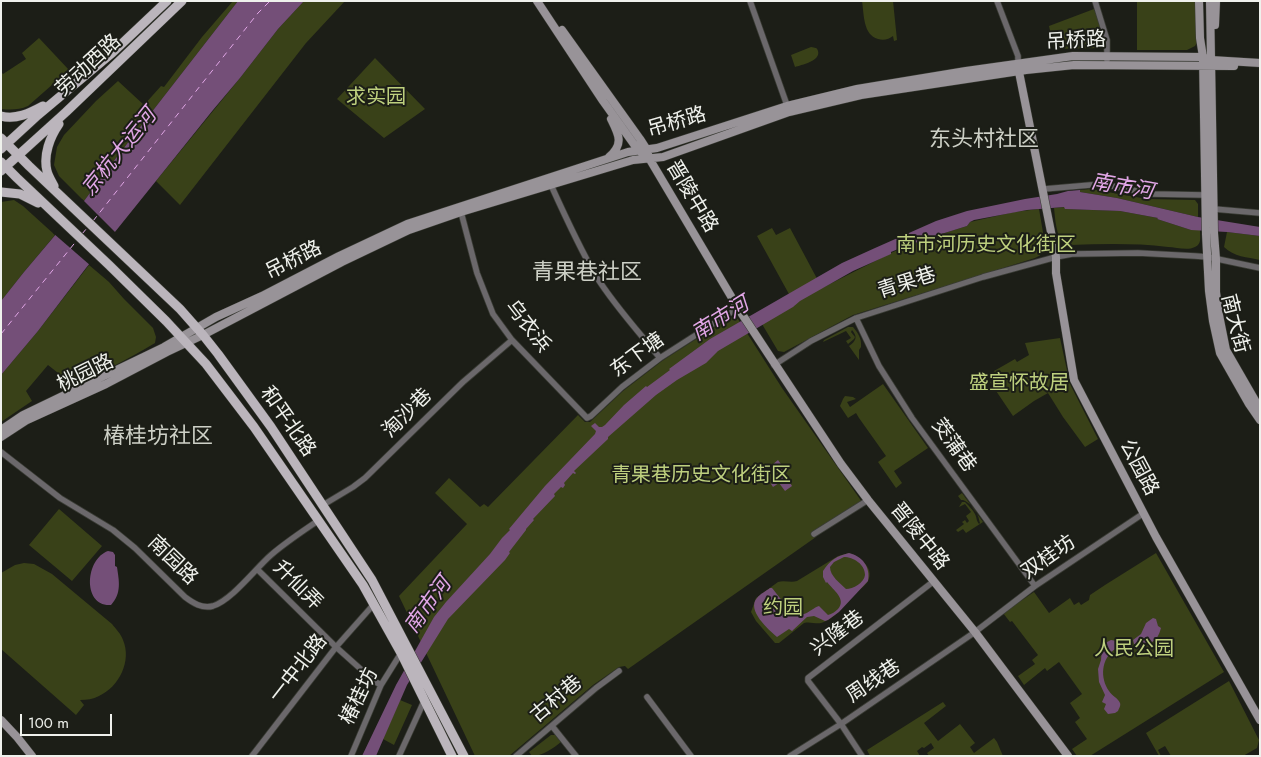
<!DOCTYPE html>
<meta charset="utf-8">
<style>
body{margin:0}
#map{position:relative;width:1261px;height:757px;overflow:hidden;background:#1c1e17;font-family:Jost,sans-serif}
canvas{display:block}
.frame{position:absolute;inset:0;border:2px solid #eff1ec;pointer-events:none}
.scale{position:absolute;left:20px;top:714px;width:92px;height:22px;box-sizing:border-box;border:2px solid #eff1ec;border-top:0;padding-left:6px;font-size:15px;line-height:18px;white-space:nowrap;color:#eff1ec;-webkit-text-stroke:4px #1c1e17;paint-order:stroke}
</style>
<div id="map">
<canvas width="1261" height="757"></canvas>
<div class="frame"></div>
<div class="scale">100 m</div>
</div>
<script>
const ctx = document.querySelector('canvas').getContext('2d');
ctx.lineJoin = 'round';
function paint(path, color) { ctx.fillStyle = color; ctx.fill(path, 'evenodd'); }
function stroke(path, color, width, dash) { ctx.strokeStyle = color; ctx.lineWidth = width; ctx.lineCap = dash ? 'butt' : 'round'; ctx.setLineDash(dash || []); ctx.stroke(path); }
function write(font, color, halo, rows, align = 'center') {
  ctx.font = font + ' Jost,"Noto Sans SC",sans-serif'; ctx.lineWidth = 4; ctx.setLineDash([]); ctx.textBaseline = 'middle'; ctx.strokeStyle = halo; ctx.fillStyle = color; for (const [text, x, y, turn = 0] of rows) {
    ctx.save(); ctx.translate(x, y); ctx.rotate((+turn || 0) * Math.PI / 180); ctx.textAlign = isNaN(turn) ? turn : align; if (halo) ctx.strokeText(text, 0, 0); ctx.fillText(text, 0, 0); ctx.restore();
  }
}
paint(new Path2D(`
 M233 1H238L116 158 84 201 59 176 54 165 57 147 64 135 96 101 118 81 144 105 161 86 164 87 202 37Z
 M304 1H345L306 43 180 205 156 181 240 78 278 29Z
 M862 1H893L897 40 894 41 893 36C889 39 884 41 878 39 863 35 864 14 862 1Z
 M1137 1H1199V39L1195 46 1187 50H1137Z
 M1094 9C1098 19 1108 39 1102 48L1054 49 1049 26Z
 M39 38 69 70 28 106C19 110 11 110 1 109V72L3 74 26 59 22 53Z
 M811 47C815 48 817 47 818 51 821 61 801 65 795 67L791 55Z
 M375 58 425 109 384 138 337 99Z
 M1091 189 1147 199 1195 200 1198 204V217L1117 198 1080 192V190Z
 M14 200 23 206 55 235 24 272 1 301V202Z
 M1065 207V209L1120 211 1158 218 1157 219 1191 230H1200C1200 237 1202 244 1195 247 1187 251 1176 247 1168 247 1135 243 1103 244 1070 245 1069 245 1063 243 1063 242 1056 236 1055 216 1054 208Z
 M1039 209 1045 244C1045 252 1042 255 1035 258L853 315 784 352 778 351 762 324 795 305 757 236 772 228 776 235 790 228 822 288 891 253 915 242 918 243 935 236 967 226 970 222 1014 212Z
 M1227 232 1260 236V260C1247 257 1234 257 1224 247Z
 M89 265 109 282 124 299 153 328 156 337 155 343C128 359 101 374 72 384L48 365 26 391 32 401 1 422V375L38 331Z
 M734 317 738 319 782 388 862 502 813 532 816 537 628 669 625 666 619 667 593 685 509 756H475L399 596 467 524 435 493 449 478 480 507 484 504 488 507 578 415 585 422H590L623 391 662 361 729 318Z
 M848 327H853C858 333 862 339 861 347L859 350V360L849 346C856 341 858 337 852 330L851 332 855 337 854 339 848 344 846 341 851 338 846 331 823 342 824 340Z
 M1060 338 1070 384 1098 439 1085 447 1063 417 1048 393 1034 401 1013 416 990 382 998 377 994 371 1015 359 1017 362 1029 355 1025 343Z
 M883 384 928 448 894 471 902 483 896 488 878 462 886 456 859 418 856 413 848 418 840 406 843 399 845 396 853 397 856 399 847 402 850 407Z
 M962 493 983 522 966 533 963 529 958 532 956 530 964 524 962 522 965 520 967 523 969 521 966 516 971 512 965 504 959 507 962 502H965C968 505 973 510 975 514 977 518 976 520 979 524L980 523C979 521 979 518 978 516 976 510 969 502 963 500H961L958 496Z
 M59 509 102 546 72 581 29 545Z
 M849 553C859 556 875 568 868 581 866 585 860 589 857 592 847 602 839 614 826 621 818 626 812 621 804 623L779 643H775L756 621 751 612 756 598 778 582C784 580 791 583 797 581L838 556Z
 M1156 553 1224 672 1090 756H1077L1072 749 1087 739 1075 722 1080 718 1070 703 1082 694 1059 662 1047 671 1045 668 1024 685 1018 676 1035 664 1032 660 1038 655 1012 621 1010 622 1003 613 1034 592 1049 613 1070 598 1074 605 1079 602 1081 605 1089 600 1090 595 1105 585Z
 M24 563 34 564 52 574 112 624C116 629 121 634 123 640 132 661 119 687 99 696 93 699 87 700 80 700L84 705 76 715 1 649V573L15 565Z
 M1229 681 1259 740 1257 748 1243 756H1171L1165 746 1158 750 1161 756H1159L1146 733Z
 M400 700 412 705 394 745 383 739Z
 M943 702 946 706 924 723 938 741 960 724 975 743 970 747 974 753 994 738 997 742 1003 756H929L927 753 934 748 931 743 924 748 922 747 917 751 920 756H870L867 750Z
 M551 735H555L561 742C554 748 542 756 532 756L529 752Z`), '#394118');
paint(new Path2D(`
 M238 1H304L278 29 240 78 213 110 86 268 38 331 1 375V301L24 272 84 201 116 158Z
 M1080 190V192L1117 198 1198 217 1260 227V236L1227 232 1191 230 1157 219 1158 218 1120 211 1065 209 1064 207 1027 210 974 220 970 222 967 226 935 236 918 243 915 242 891 252V254L853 271 800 301 793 307 718 351 706 363 677 380 656 395 608 437V439L574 471 576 473 575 474 573 473 564 483 565 485 563 488 561 487 554 494 555 496 533 519 534 520 526 529V530L509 552 510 553 505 560 448 619 407 685 376 756H362L396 685 434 617 446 602 490 554 502 538 510 530 509 529 545 486 595 434 596 431 591 426 595 423 599 427H602L605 425 624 405 646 386 647 387 670 370 669 369 710 339 842 263 875 248 936 221 967 211 1025 199 1057 194 1068 191Z
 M778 460 786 471V474L783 476 787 482 789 481 792 486 785 491 779 483 773 487 771 484 779 475 772 465Z
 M108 551 113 552 115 555V566L117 567C119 581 122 593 111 605 82 607 85 559 108 551Z
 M849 553C862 556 871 567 868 581L839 612 828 620 825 621 814 616 807 617 792 631 789 629 777 637C769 630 746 610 757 598 760 594 766 591 770 588H772C779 596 793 618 804 614 810 612 813 608 819 606L828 615C832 614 835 612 838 609 847 599 833 590 827 582L826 583 823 577V571C830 560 837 556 849 553ZM844 557C853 557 865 564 865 575 864 583 853 589 846 589 840 583 830 576 830 567L834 562Z
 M1153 618 1156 619 1158 626 1161 628C1157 644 1148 645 1134 644L1133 640 1141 634 1146 623Z
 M1111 640 1123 642 1130 640 1131 645C1126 646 1120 646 1115 649 1101 659 1100 678 1109 691 1112 696 1118 698 1120 703 1121 706 1119 708 1118 711L1115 713 1108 714 1104 709 1106 704 1102 702 1105 695 1099 682 1098 669 1101 660 1102 648 1105 643Z`), '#744f78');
paint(new Path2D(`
 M82 199 117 234 91 266 53 233Z`), '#1c1e17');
stroke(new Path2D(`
 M93 221 258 13 270 1
 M82 234 87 228
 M1 334 78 239`), '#e1a6e6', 1, [6, 5]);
const street = new Path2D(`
 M750 1 788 108
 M997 1 1018 56V63
 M1095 1 1107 40V60
 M551 185C565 216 579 247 596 276 614 305 638 331 660 358
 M1044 189 1102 184 1151 194 1205 195
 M1214 209 1260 213
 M461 212 477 273 493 314 512 340 587 418 591 416 622 387 660 358 738 308
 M856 318 879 366 912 418 1035 586
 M774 365 811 341 856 318 983 277 1056 257 1072 254 1138 253 1195 256 1208 257 1260 268
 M1 452 60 498 113 530 135 548 185 597C193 603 202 609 213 606 232 600 256 568 271 555 286 542 303 531 319 520
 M323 505 353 487 365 478 463 382 512 340
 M814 534 868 500
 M257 569 336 647 374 681 381 685
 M647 697 691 756
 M552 726 576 756
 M252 756 336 647 374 604
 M351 756 381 685 401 653
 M399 756 425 699
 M516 756 596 688 619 671
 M790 756 841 724 975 632 1035 586 1144 513
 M862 756 841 724 808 681V678L934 581`);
const secondary = new Path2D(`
 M537 1 603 101 638 150 649 158 738 308 841 464 868 500 975 632 1068 756
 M1199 1 1200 38 1203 57 1206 234 1209 291 1213 321 1220 353 1249 404 1260 420
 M1210 1 1214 233 1216 259V292L1219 315 1226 350 1260 409
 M1215 25 1216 1
 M562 30 640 139 647 150 648 154
 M1018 67 1056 257V273L1074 380 1156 537 1260 720
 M609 157C624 144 619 135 611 119
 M1 430 23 415 164 347 216 317 262 296 339 256 407 224 628 152 657 148 787 106 857 89 966 71 1073 56 1203 57 1211 60 1260 63
 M1 437 27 420 106 384 167 352 203 335 342 262 409 230 461 212 633 160 663 157 789 112 861 95 1026 70 1074 65 1234 66
 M1 720 17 737 32 756`);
const primary = new Path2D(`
 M1 116C16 120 30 113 43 106
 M1 138 29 166 180 309 203 335 218 354 271 427 372 580 464 756
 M1 149 38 115 112 53 167 1
 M1 162 17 178 109 265 166 321 206 364 254 427 363 585 401 653 452 756
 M1 171 66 112 182 1
 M54 186C52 182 48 176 47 171 43 155 50 137 59 124
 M1 192 20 194 38 203`);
stroke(street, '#3a3c35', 7);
stroke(secondary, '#3a3c35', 9);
stroke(primary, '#3a3c35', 10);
stroke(street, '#6b686b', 5.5);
stroke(secondary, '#989398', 8);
stroke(primary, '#bbb5bc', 9);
write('20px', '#eff1ec', '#1c1e17', [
 ["吊桥路",1076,42,-3],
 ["劳动西路",89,66,-43],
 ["吊桥路",677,123,-16],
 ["晋陵中路",691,197,59],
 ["吊桥路",294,261,-27],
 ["青果巷",907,284,-18],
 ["南大街",1234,324,76],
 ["乌衣浜",527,327,52],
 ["东下塘",638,356,-36],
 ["桃园路",86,374,-26],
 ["淘沙巷",408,414,-45],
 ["和平北路",287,422,55],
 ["茭蒲巷",953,446,54],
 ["公园路",1138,468,62],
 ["晋陵中路",919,537,51],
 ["双桂坊",1049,558,-35],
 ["南园路",172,561,44],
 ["升仙弄",297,586,45],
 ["兴隆巷",838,634,-37],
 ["一中北路",299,669,-52],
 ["周线巷",874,682,-34],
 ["椿桂坊",360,697,-64],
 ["古村巷",557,700,-40]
]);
write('20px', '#bed07e', '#1c1e17', [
 ["求实园",376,98],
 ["南市河历史文化街区",986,246],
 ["盛宣怀故居",1019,384],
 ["青果巷历史文化街区",701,476],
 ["约园",783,609],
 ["人民公园",1134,650]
]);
write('italic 21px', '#e1a6e6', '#1c1e17', [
 ["京杭大运河",120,153,-51],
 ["南市河",1122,188,10],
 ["南市河",721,320,-32],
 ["南市河",429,606,-54]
]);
write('22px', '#cdd0c6', '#1c1e17', [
 ["东头村社区",984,141],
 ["青果巷社区",587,274],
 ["椿桂坊社区",158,438]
]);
</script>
